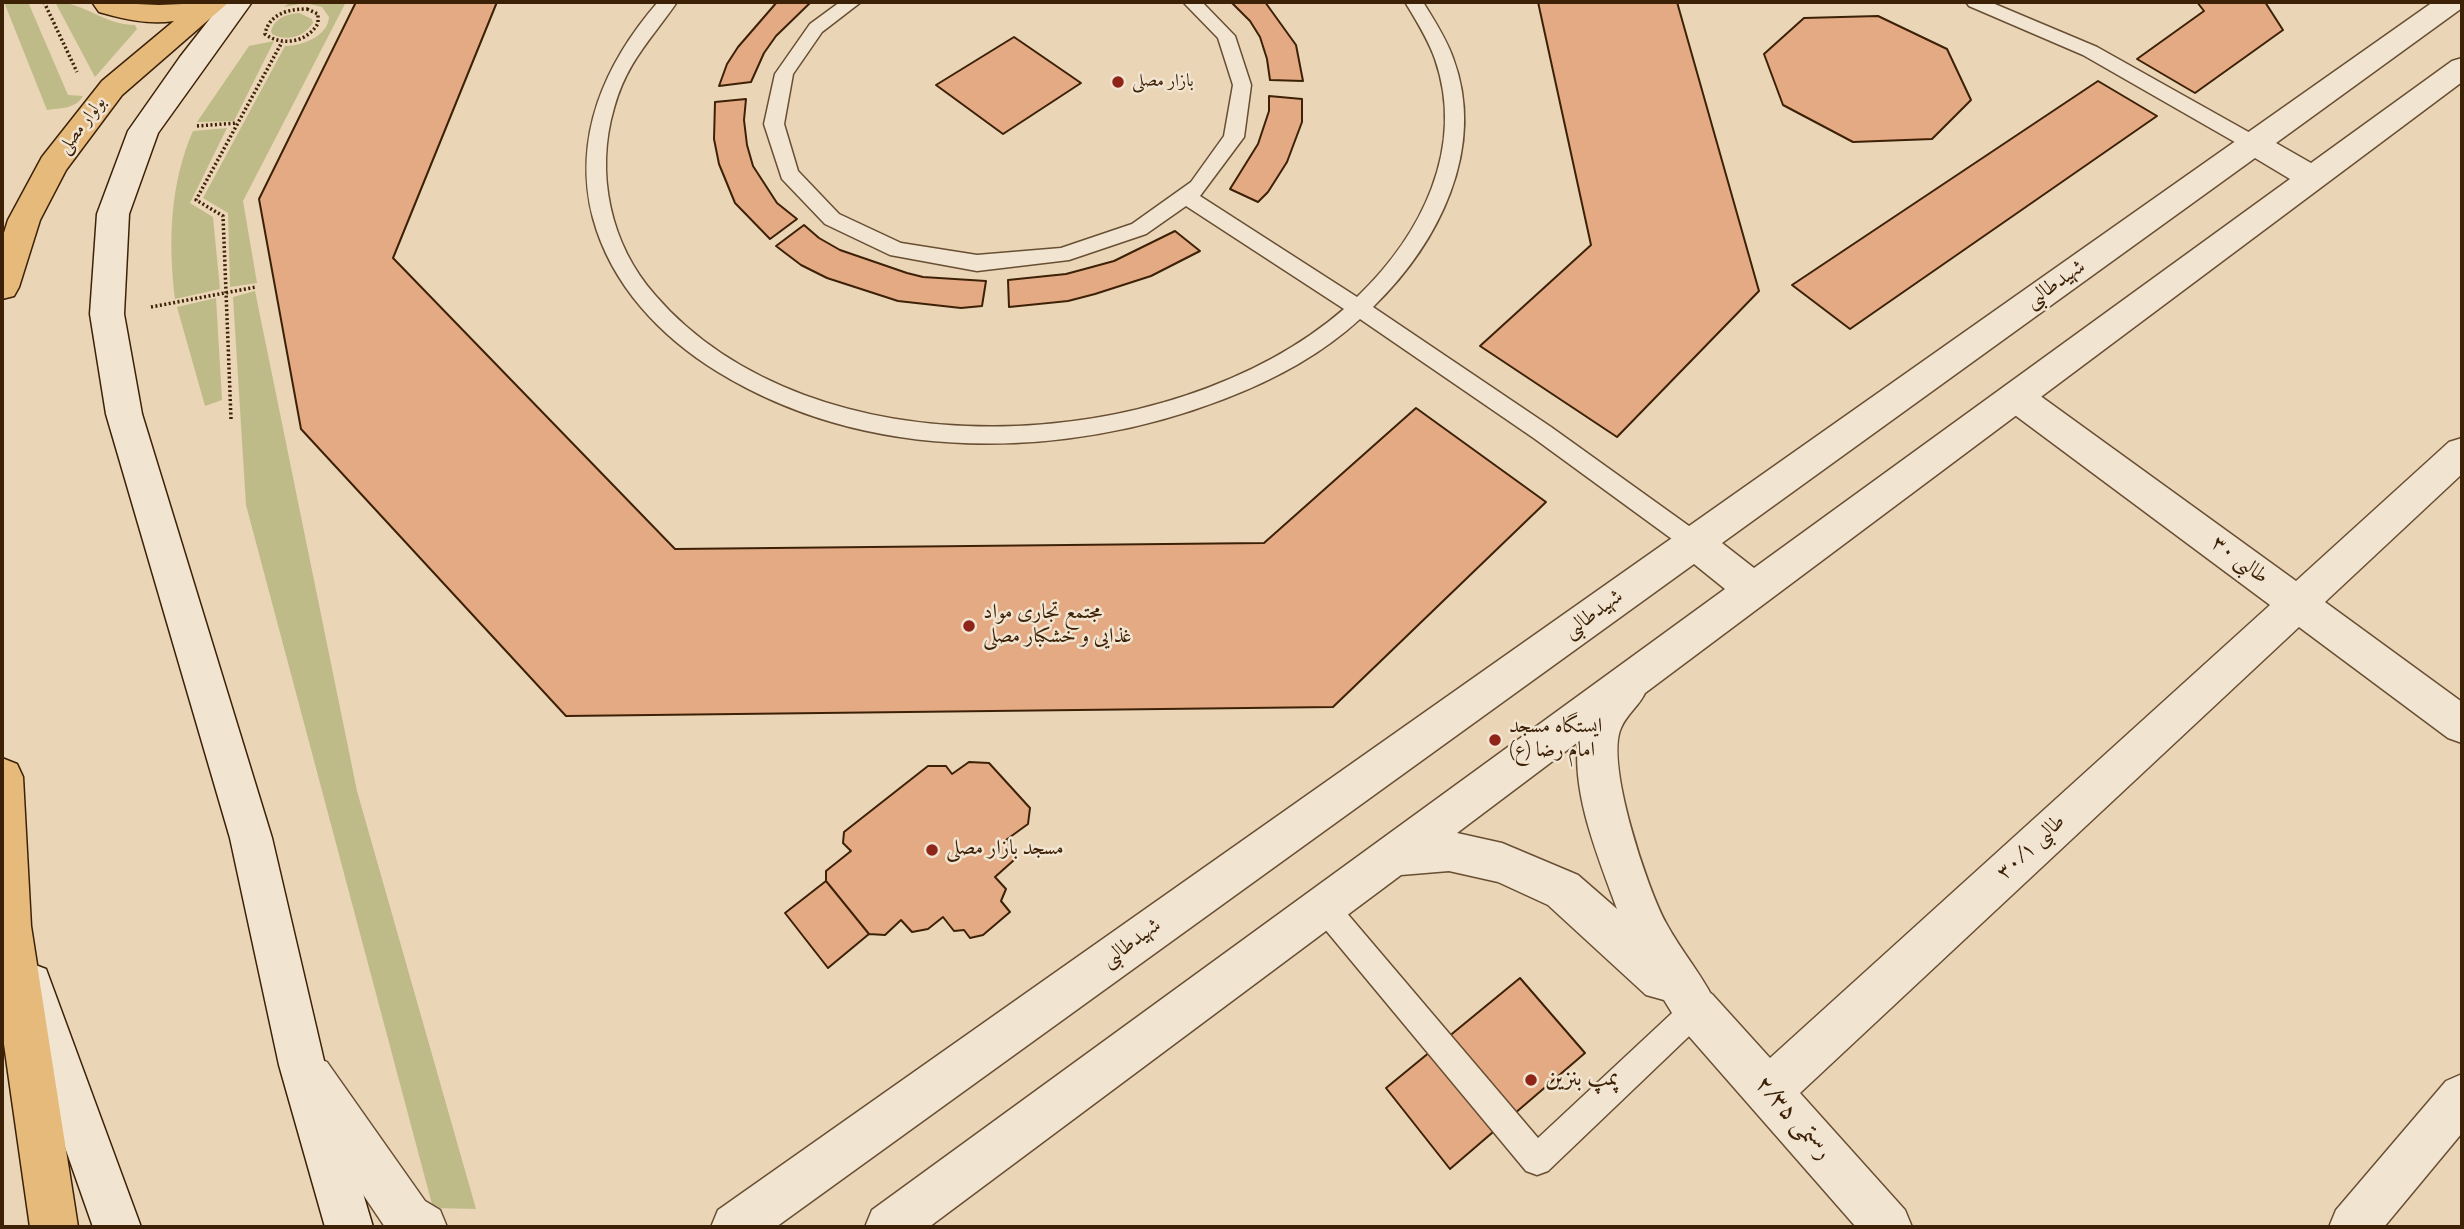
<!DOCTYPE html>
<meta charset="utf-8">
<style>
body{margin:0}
#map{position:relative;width:2464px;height:1229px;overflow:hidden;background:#ead5b6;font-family:"IM FELL English",serif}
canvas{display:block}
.frame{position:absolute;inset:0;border:4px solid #3d2107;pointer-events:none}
</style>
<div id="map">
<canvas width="2464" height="1229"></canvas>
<div class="frame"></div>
</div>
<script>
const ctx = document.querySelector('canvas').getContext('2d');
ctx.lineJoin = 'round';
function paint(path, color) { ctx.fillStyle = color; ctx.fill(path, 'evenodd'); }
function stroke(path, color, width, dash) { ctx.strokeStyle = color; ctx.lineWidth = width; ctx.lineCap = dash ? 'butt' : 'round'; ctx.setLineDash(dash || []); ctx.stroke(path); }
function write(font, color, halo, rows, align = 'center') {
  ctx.font = font + ' "IM FELL English",Amiri,serif'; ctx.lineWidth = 5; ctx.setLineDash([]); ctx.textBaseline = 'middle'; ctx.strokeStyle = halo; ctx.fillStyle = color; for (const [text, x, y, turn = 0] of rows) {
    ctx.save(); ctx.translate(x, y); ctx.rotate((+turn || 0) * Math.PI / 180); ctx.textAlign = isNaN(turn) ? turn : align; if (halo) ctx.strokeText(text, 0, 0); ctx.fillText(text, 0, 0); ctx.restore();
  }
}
paint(new Path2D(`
 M4 2H28L68 95 83 96C76 109 60 108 47 110Z
 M55 2C83 2 105 25 135 25L137 29 95 77Z
 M291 2H346L243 201 257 283 230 287 228 213 203 198 285 46C302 46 328 36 329 17L322 7 305 3 284 7Z
 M299 13 312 19 313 23C304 37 287 42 272 34L271 31C275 18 287 14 299 13Z
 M274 41 234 121 197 122 249 46Z
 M227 128 190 203 213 217 220 289 175 299C168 242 170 183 193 131Z
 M255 291 357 791 476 1209 433 1208 246 505 233 297Z
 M216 298 222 400 205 406 177 307Z`), '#bfbb88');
const building = new Path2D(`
 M356 2H497L393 258 675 549 1264 543 1416 408 1546 502 1333 707 566 716 301 429 259 199Z
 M777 2H811L776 36 764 53 751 82 719 86 727 64 738 47Z
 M1231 2H1265L1296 45 1303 81 1270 80 1267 59 1260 37 1250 21Z
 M1538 2H1677L1759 291 1617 437 1480 346 1591 245Z
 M2197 2H2265L2283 30 2195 93 2137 59 2204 11Z
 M1878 16 1947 49 1971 100 1932 139 1853 142 1783 105 1764 54 1804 18Z
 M1014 37 1081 83 1003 134 936 85Z
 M2098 81 2157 116 1850 329 1792 285Z
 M1269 96 1302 99V122L1287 162 1268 192 1258 202 1230 189 1258 144 1269 111Z
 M746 99 744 120 747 145 753 166 777 203 797 219 770 239 735 203 719 164 714 139 715 102Z
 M804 225 819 238 840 250 907 273 923 277 986 281 982 306 961 308 898 301 827 278 801 265 776 246Z
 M1175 231 1200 251 1151 276 1095 294 1068 301 1009 307 1008 280 1066 274 1092 267 1114 261Z
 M969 762 989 763 1030 808 1028 824 1006 840 1014 849V860L995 877 1006 889 1001 901 1010 912 983 935 970 938 964 930 954 931 943 917 928 929 912 932 901 920 885 935 869 934 826 881V871L851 851 843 843 844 832 928 766H946L952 774Z
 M826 881 869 934 828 968 785 913Z
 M1520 978 1585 1053 1450 1169 1386 1088Z`);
paint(building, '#e3aa84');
stroke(building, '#3d2107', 2);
const service = new Path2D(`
 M658 2H677C651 40 627 61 614 108 595 173 610 244 655 295 812 477 1171 459 1344 309L1186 206 1146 234 1069 260 977 271 890 255 825 224 782 179 764 124 775 74 810 24 840 2H861L822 32 793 74 784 124 798 171 839 214 901 243 977 255 1061 248 1132 224 1191 182 1224 136 1233 85 1218 38 1183 2H1202L1235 36 1251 85 1244 137 1200 196 1357 297C1421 236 1466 148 1435 59 1428 39 1416 20 1405 2H1423C1434 20 1446 38 1453 58 1487 149 1438 244 1373 307L1551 427 1703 536 1707 543 1703 550 1695 553 1687 550 1535 439 1360 319C1322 354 1272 381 1224 399 1064 461 868 464 718 372 661 337 611 285 593 218 572 137 605 63 658 2Z
 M1966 2H1990L2097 47 2261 139 2264 144 2261 149H2247L2083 55 1969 6Z
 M1324 894 1334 898 1538 1138 1686 1000 1696 996 1706 1000 1710 1010 1706 1020 1548 1171 1537 1175 1526 1171 1314 916 1310 907 1314 898Z`);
const minor = new Path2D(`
 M2016 383 2028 387 2296 581 2449 442 2462 438V474L2325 602 2462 702V743L2448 738 2299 627 1800 1093 1905 1210 1912 1227H1856L1680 1026 1673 1010 1680 994 1696 987 1712 994 1770 1058 2270 605 2004 407 1999 397 2004 387Z
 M2462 1074V1133L2384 1227H2329L2336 1210 2446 1081Z`);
const tertiary = new Path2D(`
 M2433 2H2462V8L2276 143 2311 163 2452 61 2462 58V82L1645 693C1639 706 1626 715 1621 728 1605 763 1647 888 1666 923 1682 953 1705 978 1719 1010L1712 1026 1696 1033 1680 1026 1664 1000 1646 995 1548 905 1498 882 1449 871 1401 875 929 1227H865L872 1210 1725 589 1694 564 776 1227H711L718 1210ZM2255 158 2290 179 1754 568 1722 543ZM1578 742C1572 796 1599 859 1617 909L1578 875 1502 843 1457 833Z
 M311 1055 327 1062 425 1201 440 1210 447 1227H385L295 1094 288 1078 295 1062Z`);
const secondary = new Path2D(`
 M223 2H252L158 133 129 214 124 314 142 414 272 838 325 1065 373 1227H325L279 1065 230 838 106 414 90 314 97 214 128 131 180 57Z
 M30 963 46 969 141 1227H93L8 985 14 969Z`);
const primary = new Path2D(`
 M92 2 159 5 229 2 122 95 66 170 40 220 19 287 14 296 2 299V239L8 220 42 157 102 81 174 21C148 25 124 19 99 12Z`);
const trunk = new Path2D(`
 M2 758 17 764 23 777 31 926 78 1227H30L2 1030Z`);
stroke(service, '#684e33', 3);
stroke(minor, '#684e33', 3);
stroke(tertiary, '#684e33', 3);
stroke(secondary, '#3d2107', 3);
stroke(primary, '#3d2107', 3);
stroke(trunk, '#3d2107', 3);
stroke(new Path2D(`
 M44 2 77 72
 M307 9 318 14V23C308 42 282 47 265 34 269 14 288 9 307 9Z
 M197 126 237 123
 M151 307 256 287
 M231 419 223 216 196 200 282 42`), '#3d2107', 3.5, [2, 2.5]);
paint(service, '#f1e4d0');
paint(minor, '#f1e4d0');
paint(tertiary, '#f1e4d0');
paint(secondary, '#f1e4d0');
paint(primary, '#e5ba7b');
paint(trunk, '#e5ba7b');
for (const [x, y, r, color] of [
 [1118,82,7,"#8f2418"],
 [969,626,7,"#8f2418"],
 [1495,740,7,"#8f2418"],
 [932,850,7,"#8f2418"],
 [1531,1080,7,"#8f2418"]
]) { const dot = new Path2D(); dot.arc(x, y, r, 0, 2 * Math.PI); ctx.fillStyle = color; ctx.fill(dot); stroke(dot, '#f1e4d0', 2.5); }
write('18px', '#3d2107', '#f1e4d0', [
 ["بازار مصلى",1132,82]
], 'left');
write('18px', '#3d2107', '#f1e4d0', [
 ["بولوار مصلی",83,126,-53]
]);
write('21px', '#3d2107', '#f1e4d0', [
 ["شهیدطالبی",2056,285,-35],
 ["طالبی ۳۰",2239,561,37],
 ["شهیدطالبی",1594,615,-36],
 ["طالبی ۳۰/۱",2032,848,-43],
 ["شهیدطالبی",1132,944,-36]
]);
write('21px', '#3d2107', '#f1e4d0', [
 ["مجتمع تجاری مواد",983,614],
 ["غذایی و خشکبار مصلی",983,638],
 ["ایستگاه مسجد",1509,728],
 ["امام رضا (ع)",1509,752],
 ["مسجد بازار مصلی",946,850]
], 'left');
write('24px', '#3d2107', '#f1e4d0', [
 ["پمپ بنزین",1545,1080]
], 'left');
write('24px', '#3d2107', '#f1e4d0', [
 ["رستمی ۲/۳۵",1792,1119,49]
]);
</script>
